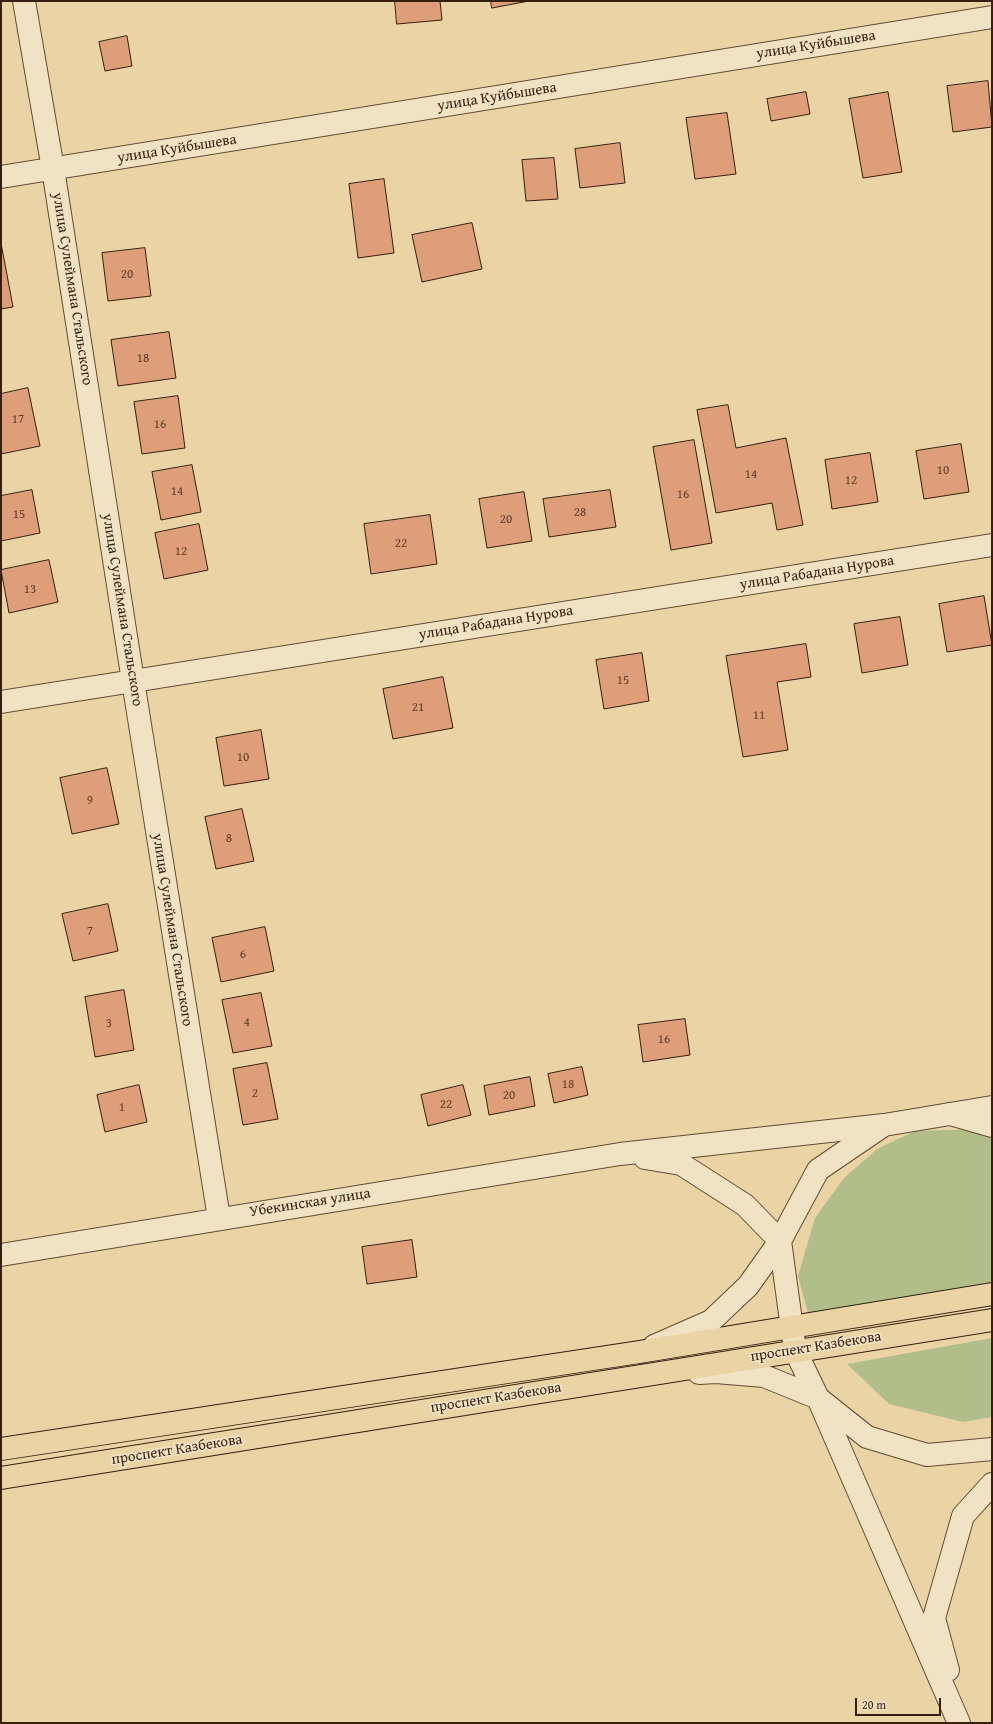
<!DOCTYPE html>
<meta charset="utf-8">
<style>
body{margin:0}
#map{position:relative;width:993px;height:1724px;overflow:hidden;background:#ead3a4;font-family:"Gentium Book Plus",serif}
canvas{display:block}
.frame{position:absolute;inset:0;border:2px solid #361f0f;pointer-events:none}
.scale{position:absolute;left:855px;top:1698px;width:86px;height:18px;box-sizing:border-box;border:2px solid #361f0f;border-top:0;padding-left:5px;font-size:12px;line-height:14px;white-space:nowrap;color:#361f0f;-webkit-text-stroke:3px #f1e2c4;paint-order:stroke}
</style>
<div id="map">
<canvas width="993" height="1724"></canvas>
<div class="frame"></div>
<div class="scale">20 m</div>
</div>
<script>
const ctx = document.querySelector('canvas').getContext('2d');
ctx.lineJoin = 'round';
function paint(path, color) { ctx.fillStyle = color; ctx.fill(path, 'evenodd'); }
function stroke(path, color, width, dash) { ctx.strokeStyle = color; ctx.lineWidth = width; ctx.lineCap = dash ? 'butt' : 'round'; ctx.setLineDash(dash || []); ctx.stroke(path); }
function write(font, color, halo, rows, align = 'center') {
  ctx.font = font + ' "Gentium Book Plus",serif'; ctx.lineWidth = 3.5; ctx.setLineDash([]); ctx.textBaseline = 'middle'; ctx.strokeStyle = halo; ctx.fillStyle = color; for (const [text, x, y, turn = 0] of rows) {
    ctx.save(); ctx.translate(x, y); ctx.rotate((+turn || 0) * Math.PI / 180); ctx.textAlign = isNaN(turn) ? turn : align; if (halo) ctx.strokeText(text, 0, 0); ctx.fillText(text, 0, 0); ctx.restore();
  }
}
paint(new Path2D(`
 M979 1129 992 1135V1286L808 1313 798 1276 815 1218 844 1178 877 1149 915 1131Z
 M992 1338V1417L963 1422 889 1404 847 1364Z`), '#b2be8a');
const building = new Path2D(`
 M395 1H440L442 20 397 24Z
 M491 1H529L492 8Z
 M127 36 132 66 105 71 99 42Z
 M988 81 992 127 953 132 947 86Z
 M806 92 810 114 771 121 767 99Z
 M888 92 902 172 863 178 849 99Z
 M727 113 736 174 695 179 686 118Z
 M620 143 625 183 580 188 575 149Z
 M554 158 558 199 526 201 522 160Z
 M384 179 394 253 358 258 349 184Z
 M472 223 482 269 422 282 412 235Z
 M1 243 13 307 1 309Z
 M145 248 151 296 108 301 102 253Z
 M169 332 176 378 118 386 111 340Z
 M28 388 40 446 1 454V394Z
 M178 396 185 448 142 454 134 402Z
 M728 405 736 448 786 438 803 525 777 530 772 503 716 513 697 410Z
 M694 440 712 543 671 550 653 447Z
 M961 444 969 492 924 499 916 451Z
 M870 453 878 502 832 509 825 460Z
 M192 465 201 512 161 520 152 472Z
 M32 490 40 533 1 541V496Z
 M610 490 616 527 549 537 543 499Z
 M524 492 532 541 487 548 479 499Z
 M430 515 437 564 371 574 364 524Z
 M199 524 208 570 164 579 155 533Z
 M49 560 58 602 9 613 1 570Z
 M984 596 992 645 947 652 939 604Z
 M900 617 908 665 862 673 854 624Z
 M806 644 811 677 777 682 788 750 743 757 726 656Z
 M642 653 649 701 604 709 596 660Z
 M443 677 453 728 393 739 383 689Z
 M261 730 269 779 224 786 216 738Z
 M107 768 119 824 72 834 60 778Z
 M242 809 254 861 216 869 205 817Z
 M108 904 118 951 73 961 62 914Z
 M265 927 274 971 221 982 212 938Z
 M124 990 134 1050 95 1057 85 997Z
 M261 993 272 1046 233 1053 222 1000Z
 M685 1019 690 1055 643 1062 638 1025Z
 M267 1063 278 1119 243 1125 233 1069Z
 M582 1067 588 1095 554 1103 548 1074Z
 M530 1077 535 1106 489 1115 484 1086Z
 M139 1085 147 1122 105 1132 97 1095Z
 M463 1085 471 1115 428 1126 421 1095Z
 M412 1240 417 1277 367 1284 362 1247Z`);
paint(building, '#de9e79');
stroke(building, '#361f0f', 1);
const minor = new Path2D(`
 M24 1 53 169 133 681 219 1218
 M1 177 992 17
 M1 702 992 545
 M950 1114 992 1107
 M645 1158 681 1164 745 1205 780 1241
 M1 1255 620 1154 884 1125`);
const tertiary = new Path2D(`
 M992 1126 950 1114 884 1125 818 1170 780 1241 795 1350 818 1398 867 1437 927 1455 992 1449
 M654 1346 711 1321 748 1286 780 1241
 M699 1373 716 1372 764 1376 818 1398 959 1723
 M948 1670 934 1618 963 1516 992 1484`);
const trunk = new Path2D(`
 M1 1449 639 1352 992 1294
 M1 1478 992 1320`);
stroke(minor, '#634c34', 24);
stroke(tertiary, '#634c34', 24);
stroke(trunk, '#361f0f', 24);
stroke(minor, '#f1e2c4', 22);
stroke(tertiary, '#f1e2c4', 22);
stroke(trunk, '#ead3a4', 22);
write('13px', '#603f2a', null, [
 ["20",127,275],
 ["18",143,359],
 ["17",18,420],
 ["16",160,425],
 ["10",943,471],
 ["14",751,475],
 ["12",851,481],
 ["14",177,492],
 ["16",683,495],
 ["28",580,513],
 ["15",19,515],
 ["20",506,520],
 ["22",401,544],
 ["12",181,552],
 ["13",30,590],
 ["15",623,681],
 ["21",418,708],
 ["11",759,716],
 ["10",243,758],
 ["9",90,801],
 ["8",229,839],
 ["7",90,932],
 ["6",243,955],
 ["4",247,1023],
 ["3",109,1024],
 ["16",664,1040],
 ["18",568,1085],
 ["2",255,1094],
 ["20",509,1096],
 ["22",446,1105],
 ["1",122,1108]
]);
write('15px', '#361f0f', '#f1e2c4', [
 ["улица Куйбышева",816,45,-9],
 ["улица Куйбышева",497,97,-9],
 ["улица Куйбышева",177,149,-9],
 ["улица Сулеймана Стальского",72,289,81],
 ["улица Рабадана Нурова",817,573,-9],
 ["улица Сулеймана Стальского",122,610,81],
 ["улица Рабадана Нурова",496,623,-9],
 ["улица Сулеймана Стальского",172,930,81],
 ["Убекинская улица",310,1203,-9],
 ["проспект Казбекова",816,1347,-9],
 ["проспект Казбекова",496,1398,-9],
 ["проспект Казбекова",177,1450,-9]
]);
</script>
